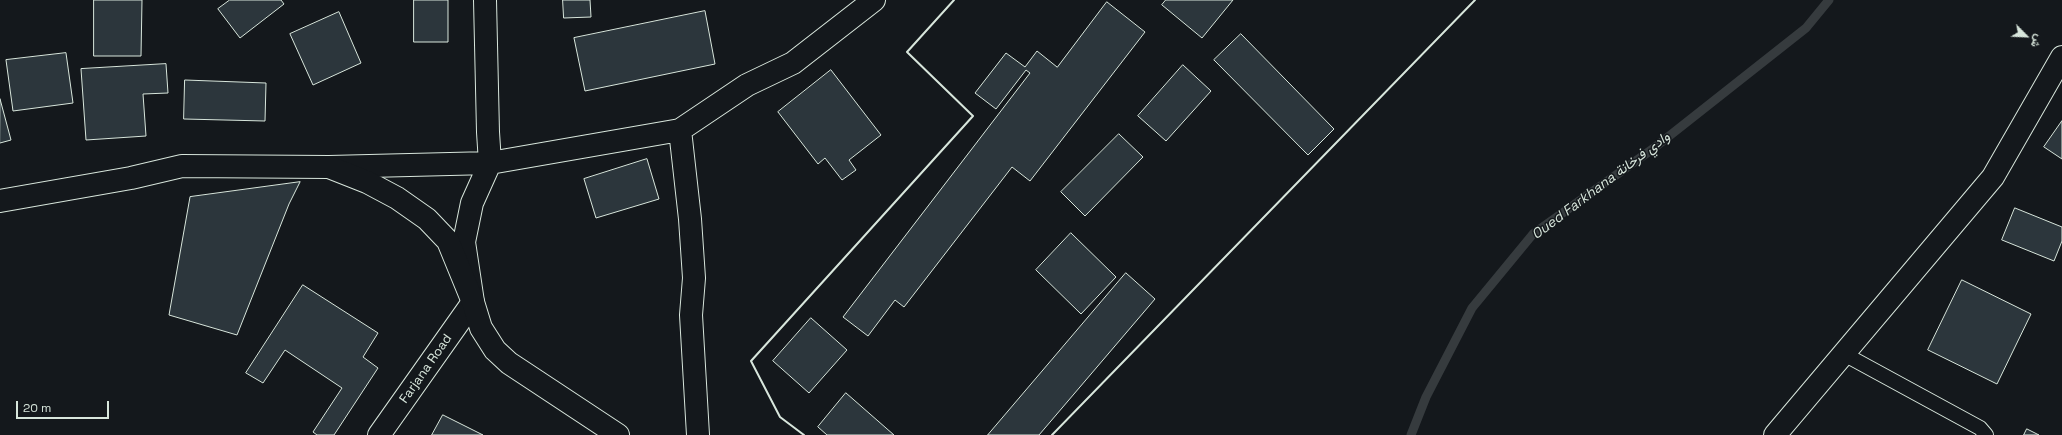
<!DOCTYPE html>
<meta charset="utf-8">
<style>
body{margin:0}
#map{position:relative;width:2062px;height:435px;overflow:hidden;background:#14181c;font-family:"Space Grotesk",Vazirmatn,sans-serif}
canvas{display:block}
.north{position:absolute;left:2006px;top:16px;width:40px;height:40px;-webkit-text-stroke:3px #14181c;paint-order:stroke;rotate:114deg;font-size:11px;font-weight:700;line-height:16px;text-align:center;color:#d8e6dc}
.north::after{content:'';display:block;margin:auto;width:14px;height:18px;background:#d8e6dc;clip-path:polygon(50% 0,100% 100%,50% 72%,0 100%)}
.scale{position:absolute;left:16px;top:401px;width:93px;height:18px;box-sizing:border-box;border:2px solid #d8e6dc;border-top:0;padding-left:5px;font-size:12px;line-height:14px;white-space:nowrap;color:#d8e6dc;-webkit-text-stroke:3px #14181c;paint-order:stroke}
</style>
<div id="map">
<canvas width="2062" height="435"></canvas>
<div class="north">ش</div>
<div class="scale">20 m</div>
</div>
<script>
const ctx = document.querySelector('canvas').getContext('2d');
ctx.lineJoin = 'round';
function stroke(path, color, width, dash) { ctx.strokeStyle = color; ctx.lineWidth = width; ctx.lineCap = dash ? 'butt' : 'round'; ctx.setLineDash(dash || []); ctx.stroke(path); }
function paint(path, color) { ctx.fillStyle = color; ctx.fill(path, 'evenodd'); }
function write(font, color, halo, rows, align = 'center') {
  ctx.font = font + ' "Space Grotesk",Vazirmatn,sans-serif'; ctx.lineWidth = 3; ctx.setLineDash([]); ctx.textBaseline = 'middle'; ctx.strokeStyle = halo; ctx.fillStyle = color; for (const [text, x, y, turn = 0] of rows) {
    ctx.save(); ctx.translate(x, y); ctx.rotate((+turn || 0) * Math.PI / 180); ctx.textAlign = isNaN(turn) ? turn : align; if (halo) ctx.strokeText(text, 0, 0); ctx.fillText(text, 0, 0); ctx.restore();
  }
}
stroke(new Path2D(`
 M1411 435 1426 397 1472 308 1533 234 1654 148 1806 28 1829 0`), '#363b3e', 9);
const building = new Path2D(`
 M94 0H142L141 56H94Z
 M230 0H281L284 4 240 38 218 9Z
 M414 0H448V42H414Z
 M563 0H590L591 17 564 18Z
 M1166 0H1233L1202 38 1162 5Z
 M1107 2 1145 32 1030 181 1012 167 904 307 895 300 868 336 843 317 1030 73 1026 70 996 109 975 93 1006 53 1025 67 1037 51 1057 67Z
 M705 11 715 64 585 91 574 38Z
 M339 12 361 63 313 85 290 34Z
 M1241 34 1334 129 1308 155 1214 60Z
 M66 53 73 103 13 111 6 60Z
 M166 64 168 93 143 94 146 136 86 140 81 69Z
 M1183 65 1211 91 1166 141 1138 116Z
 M831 70 881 135 849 160 856 170 842 180 825 158 818 164 778 112Z
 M185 80 266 83 265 121 184 119Z
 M0 99 11 140 0 143Z
 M2062 121V159L2044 147Z
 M1119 134 1143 157 1085 216 1061 192Z
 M647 159 659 199 596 218 584 179Z
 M300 182 289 204 237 335 169 315 190 197Z
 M2015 208 2062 227V241L2054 261 2002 240Z
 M1071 233 1116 277 1081 314 1036 270Z
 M1126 273 1155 299 1039 435H988Z
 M1962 280 2031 314 1997 384 1928 350Z
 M303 285 378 333 363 357 378 368 334 435H317L313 432 342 388 285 350 263 383 246 373Z
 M811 318 847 350 809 393 773 361Z
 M846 393 894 435H827L818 427Z
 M443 415 483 435H432Z
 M2027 429 2039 435H2024Z`);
paint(building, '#2c363c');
stroke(building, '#d8e6dc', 1);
const service = new Path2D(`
 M1844 354 1980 428 1986 435`);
const minor = new Path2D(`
 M680 130 690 219 694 278 691 315 698 435
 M329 167 490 163 680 130 747 85 793 63 874 0
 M379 435 473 302 464 242 472 203 490 163 488 132 485 0
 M1775 435 1993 177 2062 57`);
const tertiary = new Path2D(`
 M0 201 131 178 182 166 329 167 367 182 397 198 427 219 448 241 473 302 481 328 495 350 509 363 618 435`);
stroke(service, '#d8e6dc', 16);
stroke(minor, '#d8e6dc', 24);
stroke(tertiary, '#d8e6dc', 24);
stroke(service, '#14181c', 14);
stroke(minor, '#14181c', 22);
stroke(tertiary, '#14181c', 22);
stroke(new Path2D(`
 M804 435 780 417 751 361 973 116 907 52 954 0
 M1052 435 1475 0`), '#d8e6dc', 2);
write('13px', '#d8e6dc', '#14181c', [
 ["Farjana Road",426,369,-55]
]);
write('italic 14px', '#d8e6dc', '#14181c', [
 ["Oued Farkhana وادي فرخانة",1601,186,-37]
]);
</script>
